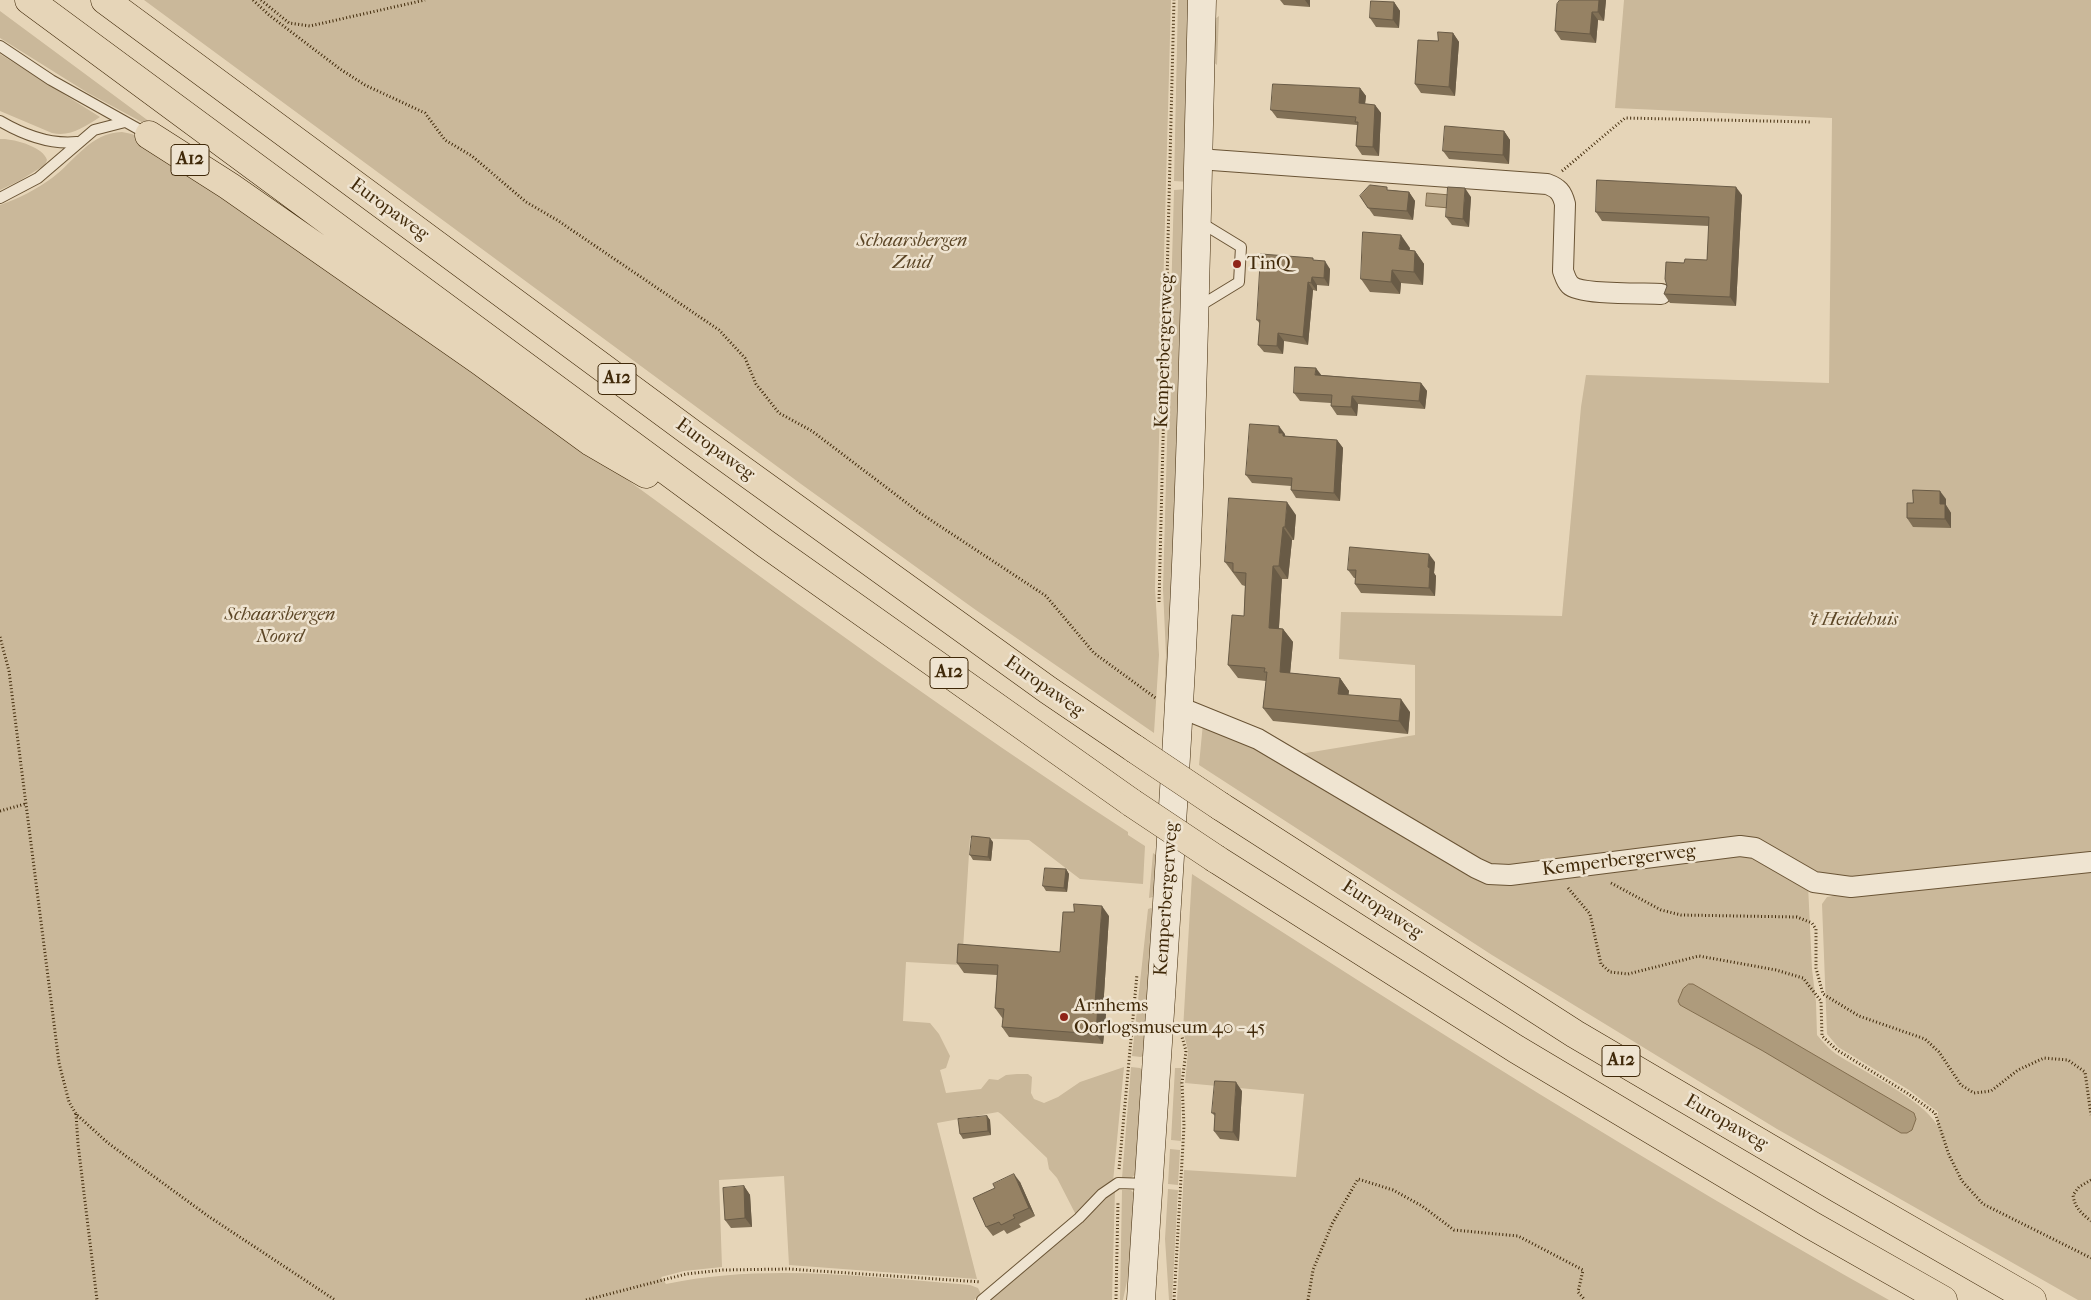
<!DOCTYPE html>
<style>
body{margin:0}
canvas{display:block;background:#e6d5b8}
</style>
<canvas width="2091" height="1300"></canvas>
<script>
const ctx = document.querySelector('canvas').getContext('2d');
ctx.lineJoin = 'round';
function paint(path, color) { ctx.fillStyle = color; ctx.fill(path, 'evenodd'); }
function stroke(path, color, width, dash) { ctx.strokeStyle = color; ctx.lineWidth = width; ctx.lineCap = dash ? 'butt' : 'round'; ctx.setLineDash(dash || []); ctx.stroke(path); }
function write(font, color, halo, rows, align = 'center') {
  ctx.font = font + ' "IM FELL French Canon",serif'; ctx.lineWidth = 5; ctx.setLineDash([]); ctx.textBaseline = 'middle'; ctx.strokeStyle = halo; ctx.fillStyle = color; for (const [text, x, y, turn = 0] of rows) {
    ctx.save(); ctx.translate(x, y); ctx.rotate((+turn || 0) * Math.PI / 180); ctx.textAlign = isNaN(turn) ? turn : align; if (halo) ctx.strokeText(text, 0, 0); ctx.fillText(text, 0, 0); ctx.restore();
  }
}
paint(new Path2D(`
 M144 0H1171L1155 588 1159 655 1154 733 973 608 801 484Z
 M1178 0H1194L1189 182 1174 181Z
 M1624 0H2091V858L1850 882 1815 876 1756 843 1489 869 1300 754 1415 735V665L1339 659 1341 612 1562 616 1581 407 1586 375 1829 383 1832 118 1615 108Z
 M0 11 150 122 149 126 88 93 0 38Z
 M1219 16 1217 65 1210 59 1212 21Z
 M0 54 100 117C84 127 71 137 52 133L0 111Z
 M122 132 132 134 147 142C256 217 367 290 474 368 691 525 904 686 1128 832V835L1145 846 1143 884 1080 879 1029 840 970 838 962 965 906 962 903 1021 930 1023 939 1034 950 1056 946 1068 940 1070 946 1093 981 1089 989 1079 998 1080 1006 1075 1017 1074H1028L1032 1077 1031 1093 1034 1099 1044 1103 1058 1097 1080 1082 1124 1067 1113 1182 1076 1215 1057 1178 1049 1169 1047 1158 1001 1114 998 1112 937 1123 977 1279 789 1265 784 1176 719 1180 722 1267 684 1271 661 1277 666 1284C766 1263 869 1277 970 1285L978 1288 981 1294 974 1300H0V205C18 199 37 189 52 178 76 160 90 133 122 132Z
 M0 139C13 138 44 147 47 160L45 165 19 181 0 190Z
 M1188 189 1167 701 1164 700 1166 655 1163 589 1174 190Z
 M1203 723 1229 732 1473 871 1738 850 1808 885 1812 969 1816 1002 1817 1035C1823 1042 1829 1049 1836 1054 1864 1072 1922 1099 1937 1125L1938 1112 1909 1090 1838 1047 1827 1034 1822 904 1827 897 1850 893 2091 866V1300H2078L1777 1129 1492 955 1199 765ZM1693 984 1913 1113 1916 1119 1763 1051 1680 1005Z
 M1153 853 1160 858 1157 896 1149 898Z
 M1192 874C1421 1022 1652 1167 1889 1300H1177L1184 1170 1296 1177 1304 1094 1185 1083 1188 1051 1183 1030Z
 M1151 908 1156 911 1148 1053 1141 1057 1132 1056 1148 909Z
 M1131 1067 1140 1068 1147 1074 1141 1170 1131 1178H1122Z
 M1175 1068H1181V1141L1171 1140Z
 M1170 1149 1180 1150 1178 1185 1168 1184Z
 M1168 1189 1178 1190 1172 1300H1169L1165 1239Z
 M1115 1190 1112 1300H989L1104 1198Z
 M1122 1190H1131L1139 1199 1136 1238 1123 1300H1120Z`), '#cab89a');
const water = new Path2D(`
 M1427 193 1450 195V208L1426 206Z
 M1689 984H1693L1914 1113 1916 1119 1912 1130 1907 1133H1901L1763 1051 1680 1005 1678 1001 1683 989Z`);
paint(water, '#ae9b7c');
stroke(water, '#826d4e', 1);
const service = new Path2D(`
 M0 46 51 80 149 135
 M0 121C24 135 50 145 77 142
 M0 198 38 178 94 130 125 122
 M1198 307 1239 282 1241 247 1200 222
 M982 1300 1079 1218 1102 1194 1118 1183 1148 1184`);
const minor = new Path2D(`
 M1198 159 1547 184C1558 188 1562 192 1565 204L1563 271C1565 276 1566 281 1570 285 1580 295 1644 293 1661 294
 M1179 707 1258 739 1476 868 1489 874 1510 875 1740 846 1755 848 1814 882 1851 887 2091 862`);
const secondary = new Path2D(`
 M1141 1300C1156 1063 1174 826 1185 588 1194 392 1197 196 1202 0`);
const motorway = new Path2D(`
 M29 0 766 544 1132 803
 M105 0 694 435 1048 690 1135 749
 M149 135 229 186 480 361 591 442 646 474
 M1220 806 1575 1034 1839 1189 2032 1300
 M1216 859 1516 1049 1811 1225 1943 1300`);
stroke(service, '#6a5435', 12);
stroke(minor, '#6a5435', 22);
stroke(secondary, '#402909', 29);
stroke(motorway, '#402909', 29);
stroke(new Path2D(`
 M253 0 269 15 340 69 365 85 425 113 445 140 472 156 526 202 557 220 719 330 745 358 756 384 779 413 812 431 920 513 1046 596 1094 653 1157 699
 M261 0 289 23 310 26 425 0
 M1562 171 1625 118 1812 122
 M1159 602 1174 0
 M0 637 9 671 59 1063 69 1102 76 1114 108 1143 208 1216 335 1300
 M0 811 25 804
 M1611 883 1661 910 1681 915 1797 917 1812 923 1816 929V968L1823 994 1859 1016 1925 1039 1939 1052 1961 1085 1974 1093 1991 1091 2018 1070 2044 1058 2068 1060 2085 1072 2091 1115
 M1568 888 1590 914 1601 964 1610 972 1628 974 1699 956 1776 970 1803 978 1821 1001 1822 1036 1837 1050 1907 1093 1935 1113 1949 1155 1962 1181 1983 1204 2091 1258
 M76 1114 78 1144 97 1300
 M1119 1169 1137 974
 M2091 1180 2079 1187 2073 1195C2075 1208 2081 1213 2091 1221
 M1116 1299 1118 1201
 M586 1300 686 1274 723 1270 789 1269 981 1282
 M1174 1300 1184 1126 1182 1083 1186 1051 1182 1037
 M1308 1300 1313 1270 1332 1224 1358 1179 1393 1190 1422 1206 1454 1230 1518 1236 1583 1270 1578 1292 1585 1300`), '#402909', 3, [1, 2.5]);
stroke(service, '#efe4d1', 10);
stroke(minor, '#efe4d1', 20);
stroke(secondary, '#efe4d1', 28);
stroke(motorway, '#e6d5b8', 28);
const motorwayBridge = new Path2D(`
 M1135 749 1220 806
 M1132 803 1216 859`);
stroke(motorwayBridge, '#402909', 29, []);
stroke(motorwayBridge, '#e6d5b8', 28);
paint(new Path2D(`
 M1280 0H1310V7L1284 5Z
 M1560 0H1606L1604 21 1598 20 1596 43 1561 40 1555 31Z
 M1394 2 1400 11 1399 28 1376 27 1370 18Z
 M1453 33 1459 42 1455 96 1421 93 1415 84 1438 41Z
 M1360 88 1366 96 1365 104 1375 105 1381 113 1379 156 1362 155 1356 146 1357 125 1277 118 1271 110Z
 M1504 131 1510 140 1509 164 1449 159 1443 151Z
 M1390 190 1409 192 1415 201 1413 220 1374 216 1360 196Z
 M1742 195 1736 306 1670 303 1664 294 1667 286 1684 263 1707 260 1709 226 1602 221 1596 212Z
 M1471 197 1469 227 1452 225 1446 217Z
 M1410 248 1409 250 1415 251 1424 264 1423 285 1401 283 1400 294 1370 292 1361 279Z
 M1315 260 1330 269 1329 286 1317 285V291L1313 290 1308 345 1284 341 1283 354 1264 352 1258 345 1260 324 1257 320Z
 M1321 375 1421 383 1427 391 1425 409 1358 404 1357 416 1337 415 1331 406V403L1300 401 1294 393Z
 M1285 434V436L1337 440 1343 448 1340 501 1296 498 1291 490V486L1252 483 1246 475Z
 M1946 499V505L1951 513V528L1913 527 1907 518 1913 503Z
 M1296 515 1294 540H1292L1288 579H1282L1279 628 1283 629 1293 642 1290 673 1340 678 1349 691 1348 695 1410 712 1408 734 1273 721 1263 708 1266 681 1238 678 1228 665 1244 616 1245 586 1242 585 1225 562Z
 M1435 562 1434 573 1436 576 1435 596 1361 593 1355 584 1356 578H1354L1348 570Z
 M993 842 991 861 973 860 970 855Z
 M1066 869 1069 874 1067 892 1046 891 1043 886Z
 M1109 916 1103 1010 1106 1014 1103 1044 1009 1037 1002 1027 1003 1019 995 1008 997 975 964 973 957 963 1060 952Z
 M1242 1091 1239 1141 1220 1139 1214 1131 1215 1116 1212 1113Z
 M987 1116 990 1120 991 1135 963 1139 960 1134Z
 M1020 1182 1035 1216 1019 1224 1021 1227 1007 1234 1004 1230 993 1236 986 1227Z
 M744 1186 750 1195 752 1227 731 1228 725 1220Z`), '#817056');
paint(new Path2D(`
 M1305 0H1310V7Z
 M1599 0H1606L1604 21 1598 12Z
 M1394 2 1400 11 1399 28 1393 20Z
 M1592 12 1598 20 1596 43 1590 34Z
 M1453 33 1459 42 1455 96 1449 87Z
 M1360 88 1366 96 1364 111 1359 103Z
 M1375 105 1381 113 1379 156 1373 147Z
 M1504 131 1510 140 1509 164 1503 155Z
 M1736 187 1742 195 1736 306 1730 297Z
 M1465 188 1471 197 1469 227 1463 219Z
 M1409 192 1415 201 1413 220 1407 211Z
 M1401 235 1410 248 1408 262 1399 249Z
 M1415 251 1424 264 1423 285 1414 272Z
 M1325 261 1330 269 1329 286 1324 278Z
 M1392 270 1401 283 1400 294 1391 282Z
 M1312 277 1317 285V291L1311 283Z
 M1308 282 1313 290 1308 345 1303 337Z
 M1278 333 1284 341 1283 354 1277 346Z
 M1316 368 1322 376 1315 375Z
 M1421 383 1427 391 1425 409 1419 401Z
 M1352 396 1358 404 1357 416 1351 407Z
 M1279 426 1285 434V435L1288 441 1279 433Z
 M1337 440 1343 448 1340 501 1334 493Z
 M1940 491 1946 499V505L1951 513V528L1945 519 1940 504Z
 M1287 502 1296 515 1294 540 1285 527Z
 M1283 527 1292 540 1288 579 1279 566Z
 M1429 554 1435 562 1434 573 1436 576 1435 596 1429 588 1428 567Z
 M1273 566 1282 579 1278 641 1269 628Z
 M1283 629 1293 642 1289 685 1280 672Z
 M1340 678 1349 691 1347 707 1338 694Z
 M1401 699 1410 712 1408 734 1399 721Z
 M990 838 993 842 991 861 988 857Z
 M1066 869 1069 874 1067 892 1064 888Z
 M1102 906 1109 916 1103 1010 1106 1014 1103 1044 1096 1034 1095 1004Z
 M1236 1082 1242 1091 1239 1141 1233 1132Z
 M987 1116 990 1120 991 1135 988 1131Z
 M1014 1174 1020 1182 1035 1216 1029 1208Z
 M744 1186 750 1195 752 1227 745 1218Z`), '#695b46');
const building = new Path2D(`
 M1560 0H1599L1598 12H1592L1590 34 1555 31 1557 4Z
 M1371 1 1394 2 1393 20 1370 18Z
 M1438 32 1453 33 1449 87 1415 84 1418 40 1438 41Z
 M1273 84 1360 88 1359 103 1375 105 1373 147 1356 146 1358 122H1355L1356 117 1271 110Z
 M1445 126 1504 131 1503 155 1443 151Z
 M1597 180 1736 187 1730 297 1664 294 1667 286 1665 279 1666 262 1684 263 1685 259 1707 260 1709 217 1596 212Z
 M1370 185 1387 187V190L1409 192 1407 211 1368 208 1360 196Z
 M1448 187 1465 188 1463 219 1446 217Z
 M1363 232 1401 235 1399 249 1415 251 1414 272 1392 270 1391 282 1361 279Z
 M1261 254 1313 258V260L1325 261 1324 278 1312 277 1311 283 1308 282 1303 337 1278 333 1277 346 1258 345 1260 320H1257Z
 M1295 367 1316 368 1315 375 1421 383 1419 401 1352 396 1351 407 1331 406 1332 395 1294 393Z
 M1250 424 1279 426V433H1283V436L1337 440 1334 493 1291 490 1292 478 1246 475Z
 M1913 490 1940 491V504H1945V519L1907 518V503H1913Z
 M1229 498 1287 502 1285 527H1283L1279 566H1273L1269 628 1283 629 1280 672 1340 678 1338 694 1401 699 1399 721 1263 708 1267 672H1264L1265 668 1228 665 1232 615 1244 616 1246 573 1233 572V563L1225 562Z
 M1350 547 1429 554 1428 567 1430 568 1429 588 1355 584 1356 570H1348Z
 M972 836 990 838 988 857 970 855Z
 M1045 868 1066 869 1064 888 1043 886Z
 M1074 904 1102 906 1095 1004H1098L1096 1034 1002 1027 1004 1009 995 1008 998 965 957 963 958 944 1060 952 1063 912H1074Z
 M1215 1081 1236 1082 1233 1132 1214 1131 1215 1113H1212Z
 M987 1116 988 1131 960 1134 958 1119Z
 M1014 1174 1029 1208 1013 1215 1015 1218 1001 1225 999 1222 986 1227 973 1198 995 1188 993 1184Z
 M744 1186 745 1218 725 1220 723 1188Z`);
paint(building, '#968264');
stroke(building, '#695b46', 1);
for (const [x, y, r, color] of [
 [1237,264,5,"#8f2418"],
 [1064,1017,5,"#8f2418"]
]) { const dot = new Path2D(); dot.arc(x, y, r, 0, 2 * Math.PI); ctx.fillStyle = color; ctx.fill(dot); stroke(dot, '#efe4d1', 2); }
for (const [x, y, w] of [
 [190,160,38],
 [617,379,38],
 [949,673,38],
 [1621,1061,38]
]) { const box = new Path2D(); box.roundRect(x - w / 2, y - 15.5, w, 31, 4); ctx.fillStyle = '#efe4d1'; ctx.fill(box); stroke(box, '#402909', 1); }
write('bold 18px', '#402909', null, [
 ["A12",190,160],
 ["A12",617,379],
 ["A12",949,673],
 ["A12",1621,1061]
]);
write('19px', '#402909', '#efe4d1', [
 ["Europaweg",389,210,36],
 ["Kemperbergerweg",1165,351,-88],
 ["Europaweg",715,450,36],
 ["Europaweg",1044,687,35],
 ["Kemperbergerweg",1619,861,-7],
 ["Kemperbergerweg",1167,899,-86],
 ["Europaweg",1382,910,33],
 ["Europaweg",1726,1123,30]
]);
write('italic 19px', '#5c4626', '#efe4d1', [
 ["Schaarsbergen",912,241],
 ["Zuid",912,263],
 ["Schaarsbergen",280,615],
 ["Noord",280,637],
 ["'t Heidehuis",1853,620]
]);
write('19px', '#402909', '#efe4d1', [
 ["TinQ",1247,264],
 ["Arnhems",1074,1006],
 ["Oorlogsmuseum 40 - 45",1074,1028]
], 'left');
</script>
